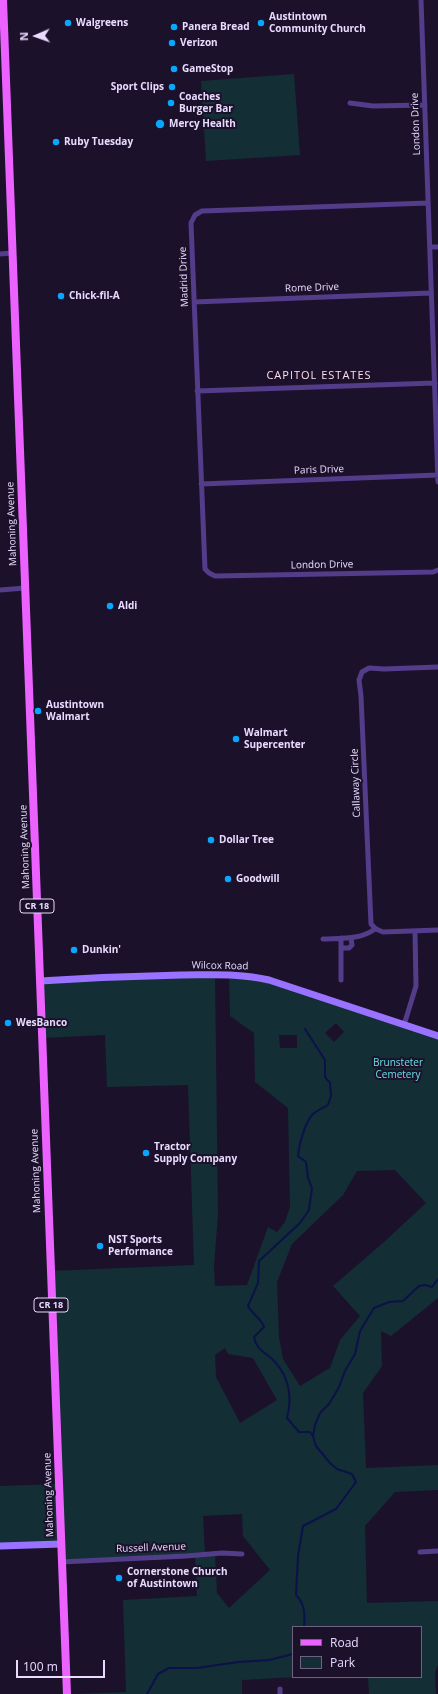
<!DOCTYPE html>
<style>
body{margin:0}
#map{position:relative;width:438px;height:1694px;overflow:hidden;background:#1c112b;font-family:"Open Sans",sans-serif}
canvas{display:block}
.legend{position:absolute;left:292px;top:1626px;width:130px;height:52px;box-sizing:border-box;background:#1c112b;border:1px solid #6e6280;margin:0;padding:5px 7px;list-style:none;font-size:12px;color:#e8dbff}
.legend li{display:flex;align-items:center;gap:8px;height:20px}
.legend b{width:20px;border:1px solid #6e6280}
.north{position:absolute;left:16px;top:16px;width:40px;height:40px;-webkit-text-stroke:3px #1c112b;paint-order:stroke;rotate:268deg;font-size:11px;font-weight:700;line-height:16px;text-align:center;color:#e8dbff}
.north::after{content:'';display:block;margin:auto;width:14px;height:18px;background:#e8dbff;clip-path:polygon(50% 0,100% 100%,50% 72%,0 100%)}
.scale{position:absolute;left:16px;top:1660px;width:89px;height:18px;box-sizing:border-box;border:2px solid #e8dbff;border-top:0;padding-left:5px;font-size:12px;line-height:14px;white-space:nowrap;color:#e8dbff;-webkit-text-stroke:3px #1c112b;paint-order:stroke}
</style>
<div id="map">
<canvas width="438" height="1694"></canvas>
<ul class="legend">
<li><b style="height:5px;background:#ec62ff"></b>Road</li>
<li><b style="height:11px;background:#142e35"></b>Park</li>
</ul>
<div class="north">N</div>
<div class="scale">100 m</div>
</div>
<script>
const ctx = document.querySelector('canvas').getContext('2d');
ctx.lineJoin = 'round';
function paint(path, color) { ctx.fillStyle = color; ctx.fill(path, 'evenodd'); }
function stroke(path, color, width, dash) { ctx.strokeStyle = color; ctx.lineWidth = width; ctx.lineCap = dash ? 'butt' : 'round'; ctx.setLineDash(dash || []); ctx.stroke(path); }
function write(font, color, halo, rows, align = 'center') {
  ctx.font = font + ' "Open Sans",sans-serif'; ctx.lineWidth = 4; ctx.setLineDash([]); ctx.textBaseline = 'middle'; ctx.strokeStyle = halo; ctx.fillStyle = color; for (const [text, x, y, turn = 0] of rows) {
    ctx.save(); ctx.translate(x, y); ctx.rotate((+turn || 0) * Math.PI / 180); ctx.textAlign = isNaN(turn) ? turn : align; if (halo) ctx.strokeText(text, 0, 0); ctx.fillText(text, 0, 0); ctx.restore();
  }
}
paint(new Path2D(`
 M294 74 300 155 206 161 201 81Z
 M215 975 218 1214 214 1267 215 1286 247 1285 268 1227 277 1232 285 1222 290 1207 288 1108 255 1082 254 1033 230 1016 229 975H243L438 1036V1298L391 1336 381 1331 382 1366 363 1393 366 1468 438 1465V1490L395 1492 365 1526 367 1603 438 1601V1665L435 1672 436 1694H369L368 1677H421V1627H293V1677H298L242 1680V1694H77L126 1692 123 1600 197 1596 195 1556 61 1562V1544L0 1546V1486L58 1484 50 1271 194 1265 188 1085 107 1087 105 1035 42 1038 40 981ZM336 1023 344 1032 334 1042 325 1033ZM279 1035H297V1048H280ZM395 1170 426 1203 384 1242 333 1286 360 1316 340 1340 330 1368 300 1386 283 1359 279 1337 277 1282 292 1244 343 1195 357 1171ZM225 1348 228 1354 253 1358 277 1400 240 1423 216 1377 215 1355ZM242 1514 243 1536 270 1570 229 1608 217 1593 215 1554H205L203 1516Z`), '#142e35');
stroke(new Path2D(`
 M305 1029 325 1060V1077L330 1083 331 1096 328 1105C323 1108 317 1110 313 1114 305 1122 299 1145 298 1156L306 1162 308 1178 312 1188 309 1210 300 1223 259 1261 258 1283 248 1306C252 1314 262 1319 264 1327L254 1337C256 1350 267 1353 275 1362 290 1378 292 1399 287 1418L299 1432H310L313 1436
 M304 1627C305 1615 305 1604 296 1595L298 1556 303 1526 336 1509 356 1482 352 1474 337 1469 330 1463 316 1446 313 1436 315 1425 320 1413 329 1404 339 1387 345 1371 355 1354 360 1331 374 1308 389 1302 403 1301 419 1286 425 1285 432 1287 438 1279
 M147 1694 158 1674 169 1668H197L238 1662 269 1660 293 1654`), '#0b124a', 2);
stroke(new Path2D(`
 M421 0 438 482
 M350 103 373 106 425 105
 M428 203 202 211 195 215 191 223 205 569 209 573 215 576 433 572 438 570
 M430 247H438
 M0 254 12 253
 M194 302 431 293
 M197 391 435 383
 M201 484 438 475
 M0 590 25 588
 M438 667 384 669 369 668 362 672 359 680 361 696 371 924 376 929 383 932 438 930
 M341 938V980
 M323 939C341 938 360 940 375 929
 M342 948H349L352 945 351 938
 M404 1025 416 986 415 931
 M420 1552 438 1551
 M61 1562 186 1556 222 1553 242 1554
 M280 1689V1694`), '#533c8a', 5);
stroke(new Path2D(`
 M40 981C87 978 134 976 181 975 211 975 240 973 269 980L438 1036
 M0 1546 61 1544`), '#9972ff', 7);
stroke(new Path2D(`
 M3 0 67 1694`), '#ec62ff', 8);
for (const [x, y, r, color] of [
 [68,23,4,"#07a7ff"],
 [261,23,4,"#07a7ff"],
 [174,27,4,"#07a7ff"],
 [172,43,4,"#07a7ff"],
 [174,69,4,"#07a7ff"],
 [172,87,4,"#07a7ff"],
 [171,103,4,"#07a7ff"],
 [160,124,5,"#07a7ff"],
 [56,142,4,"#07a7ff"],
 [61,296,4,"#07a7ff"],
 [110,606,4,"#07a7ff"],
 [38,711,4,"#07a7ff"],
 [236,739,4,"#07a7ff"],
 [211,840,4,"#07a7ff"],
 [228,879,4,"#07a7ff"],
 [74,950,4,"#07a7ff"],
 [8,1023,4,"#07a7ff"],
 [146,1153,4,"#07a7ff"],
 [100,1246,4,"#07a7ff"],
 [119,1578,4,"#07a7ff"]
]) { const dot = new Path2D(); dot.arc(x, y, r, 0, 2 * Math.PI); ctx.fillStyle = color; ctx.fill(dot); stroke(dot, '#1c112b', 1.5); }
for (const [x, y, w] of [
 [37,906,34],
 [51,1305,34]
]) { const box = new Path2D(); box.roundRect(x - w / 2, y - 7, w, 14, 3); ctx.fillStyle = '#1c112b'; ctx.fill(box); stroke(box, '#e8dbff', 1); }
write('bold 9px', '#e8dbff', null, [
 ["CR 18",37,906],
 ["CR 18",51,1305]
]);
write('bold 10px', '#e8dbff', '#1c112b', [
 ["Austintown",269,17],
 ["Community Church",269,29],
 ["Walgreens",76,23],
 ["Panera Bread",182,27],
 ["Verizon",180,43],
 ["GameStop",182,69],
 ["Sport Clips",164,87,"right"],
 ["Coaches",179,97],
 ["Burger Bar",179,109],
 ["Mercy Health",169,124],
 ["Ruby Tuesday",64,142],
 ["Chick-fil-A",69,296],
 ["Aldi",118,606],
 ["Austintown",46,705],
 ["Walmart",46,717],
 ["Walmart",244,733],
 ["Supercenter",244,745],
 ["Dollar Tree",219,840],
 ["Goodwill",236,879],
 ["Dunkin'",82,950],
 ["WesBanco",16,1023],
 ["Tractor",154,1147],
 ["Supply Company",154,1159],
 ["NST Sports",108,1240],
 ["Performance",108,1252],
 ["Cornerstone Church",127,1572],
 ["of Austintown",127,1584]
], 'left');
write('10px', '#e8dbff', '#1c112b', [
 ["London Drive",416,124,-92],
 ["Madrid Drive",184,277,-92],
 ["Rome Drive",312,288,-2],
 ["Paris Drive",319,470,-2],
 ["Mahoning Avenue",12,524,-92],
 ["London Drive",322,565,-1],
 ["Callaway Circle",356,783,-92],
 ["Mahoning Avenue",25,847,-92],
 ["Wilcox Road",220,966,1],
 ["Mahoning Avenue",36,1171,-92],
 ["Mahoning Avenue",49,1495,-92],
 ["Russell Avenue",151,1548,-2]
]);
write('10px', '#65e0e1', '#1c112b', [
 ["Brunsteter",398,1063],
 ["Cemetery",398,1075]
]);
ctx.letterSpacing = '1px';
write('11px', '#ffddea', '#1c112b', [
 ["CAPITOL ESTATES",319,376]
]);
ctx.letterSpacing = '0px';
</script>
